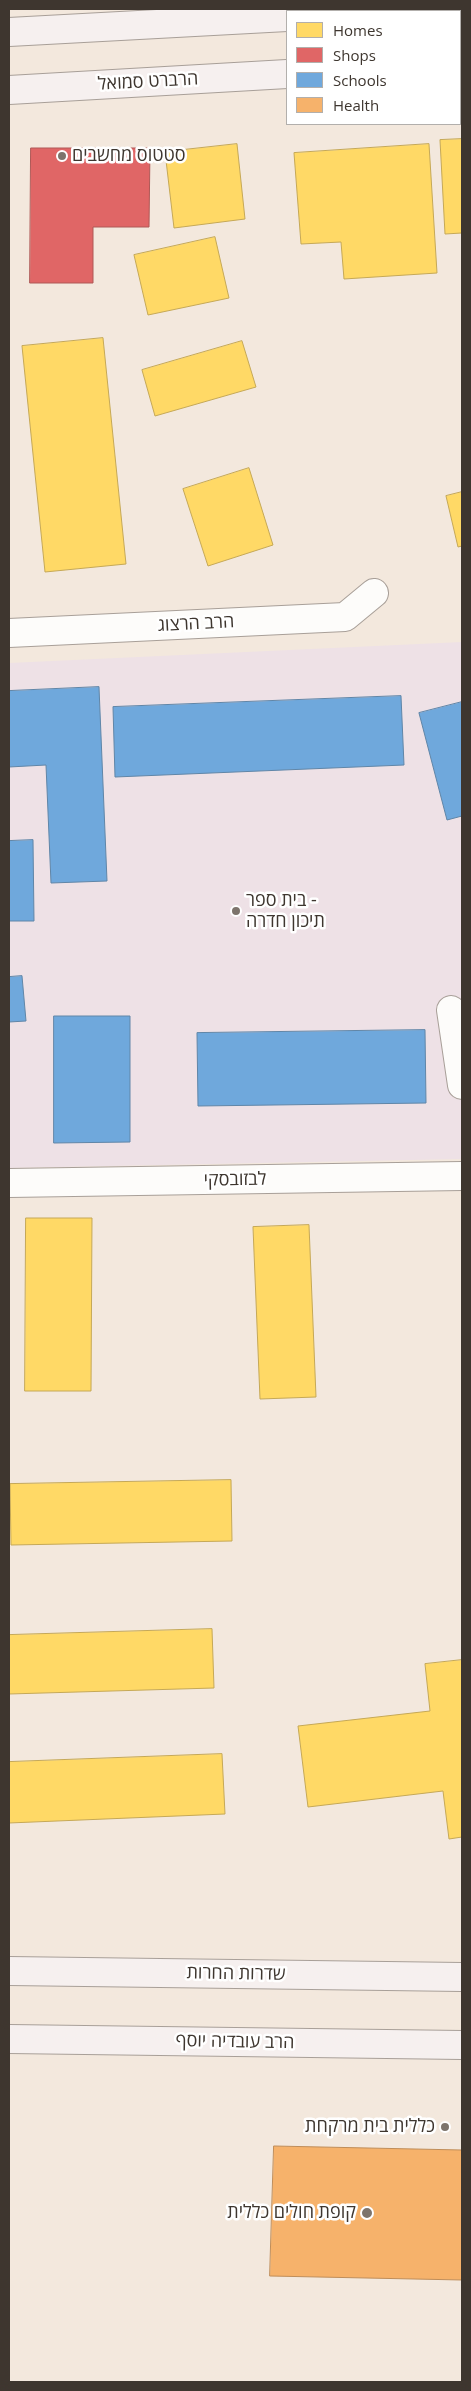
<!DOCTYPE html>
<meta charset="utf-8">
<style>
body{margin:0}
#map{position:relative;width:471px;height:2391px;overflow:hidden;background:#f3e8dd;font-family:"Open Sans",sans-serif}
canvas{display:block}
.frame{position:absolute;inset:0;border:10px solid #3e362f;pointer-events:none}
.legend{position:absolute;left:286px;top:10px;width:175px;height:115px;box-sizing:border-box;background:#fff;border:1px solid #b2afac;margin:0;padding:6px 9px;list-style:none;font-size:15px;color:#3e362f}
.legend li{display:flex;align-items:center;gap:10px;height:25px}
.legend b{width:25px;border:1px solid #b2afac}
</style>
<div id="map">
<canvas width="471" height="2391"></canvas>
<div class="frame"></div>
<ul class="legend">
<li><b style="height:14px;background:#ffd966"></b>Homes</li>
<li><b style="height:14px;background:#e06666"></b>Shops</li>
<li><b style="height:14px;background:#6fa8dc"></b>Schools</li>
<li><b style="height:14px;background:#f6b26b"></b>Health</li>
</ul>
</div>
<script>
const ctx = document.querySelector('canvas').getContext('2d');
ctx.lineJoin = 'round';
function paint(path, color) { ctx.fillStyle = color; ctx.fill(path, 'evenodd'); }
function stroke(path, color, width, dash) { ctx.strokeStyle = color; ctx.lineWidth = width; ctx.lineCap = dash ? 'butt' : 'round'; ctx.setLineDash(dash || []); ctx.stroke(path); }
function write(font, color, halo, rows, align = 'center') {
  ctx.font = font + ' "Open Sans",Heebo,sans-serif'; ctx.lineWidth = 5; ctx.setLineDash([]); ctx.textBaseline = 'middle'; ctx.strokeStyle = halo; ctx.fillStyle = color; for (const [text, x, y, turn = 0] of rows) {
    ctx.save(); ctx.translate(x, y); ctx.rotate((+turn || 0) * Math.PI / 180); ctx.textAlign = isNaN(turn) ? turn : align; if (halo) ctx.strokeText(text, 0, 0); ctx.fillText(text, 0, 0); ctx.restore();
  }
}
paint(new Path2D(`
 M462 642V1159L9 1168V663Z`), '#eee1e6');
const homes = new Path2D(`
 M462 139V233L445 234 440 140Z
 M237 144 245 219 174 228 165 152Z
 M429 144 437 273 344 279 341 242 301 244 294 153Z
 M215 237 229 298 148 315 134 255Z
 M103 338 126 564 45 572 22 346Z
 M242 341 256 387 155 416 142 370Z
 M249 468 273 545 208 566 183 489Z
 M462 492V546L458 547 446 496Z
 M26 1218H92L91 1391H25Z
 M309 1225 316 1397 260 1399 253 1227Z
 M231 1480 232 1541 11 1545 10 1484Z
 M212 1629 214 1688 9 1694V1635Z
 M462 1660V1837L449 1839 443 1791 308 1807 298 1726 430 1711 425 1664Z
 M222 1754 225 1814 9 1823V1762Z`);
paint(homes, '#ffd966');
stroke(homes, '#c5a856', 1);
const shops = new Path2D(`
 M31 148H150L149 227H93V283H30Z`);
paint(shops, '#e06666');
stroke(shops, '#af5856', 1);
const schools = new Path2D(`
 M99 687 107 881 51 883 46 765 9 767V691Z
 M401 696 404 765 115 777 113 707Z
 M462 702V816L447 820 419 713Z
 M33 840 34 921H9V841Z
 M22 976 26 1021 9 1022V977Z
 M54 1016H130V1142L54 1143Z
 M425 1030 426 1103 198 1106 197 1033Z`);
paint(schools, '#6fa8dc');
stroke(schools, '#6086a8', 1);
const health = new Path2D(`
 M274 2146 462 2150V2280L270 2276Z`);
paint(health, '#f6b26b');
stroke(health, '#bf8d59', 1);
const street = new Path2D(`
 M9 633 345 617 374 593
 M451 1010 462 1085
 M9 1183 462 1176`);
const secondary = new Path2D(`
 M385 11 431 9
 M9 32 287 17
 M460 64H462
 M9 90 287 74
 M9 1971 462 1977
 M9 2039 462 2045`);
stroke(street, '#a89f98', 30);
stroke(secondary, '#a89f98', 30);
stroke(street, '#fdfcfa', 28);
stroke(secondary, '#f6f0ef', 28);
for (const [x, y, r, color] of [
 [62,156,5,"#7d746c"],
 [236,911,5,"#7d746c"],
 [445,2127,5,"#7d746c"],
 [367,2213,6,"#7d746c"]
]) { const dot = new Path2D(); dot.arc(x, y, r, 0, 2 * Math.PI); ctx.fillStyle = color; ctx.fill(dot); stroke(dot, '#fff', 2); }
write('18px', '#3e362f', '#fff', [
 ["הרברט סמואל",148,82,-3],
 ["הרב הרצוג",196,624,-3],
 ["לבזובסקי",235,1180,-1],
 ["שדרות החרות",236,1974,1],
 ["הרב עובדיה יוסף",235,2042,1]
]);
write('18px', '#3e362f', '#fff', [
 ["סטטוס מחשבים",72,156],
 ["בית ספר -",246,901],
 ["תיכון חדרה",246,922],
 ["כללית בית מרקחת",435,2127,"right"],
 ["קופת חולים כללית",356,2213,"right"]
], 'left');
</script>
